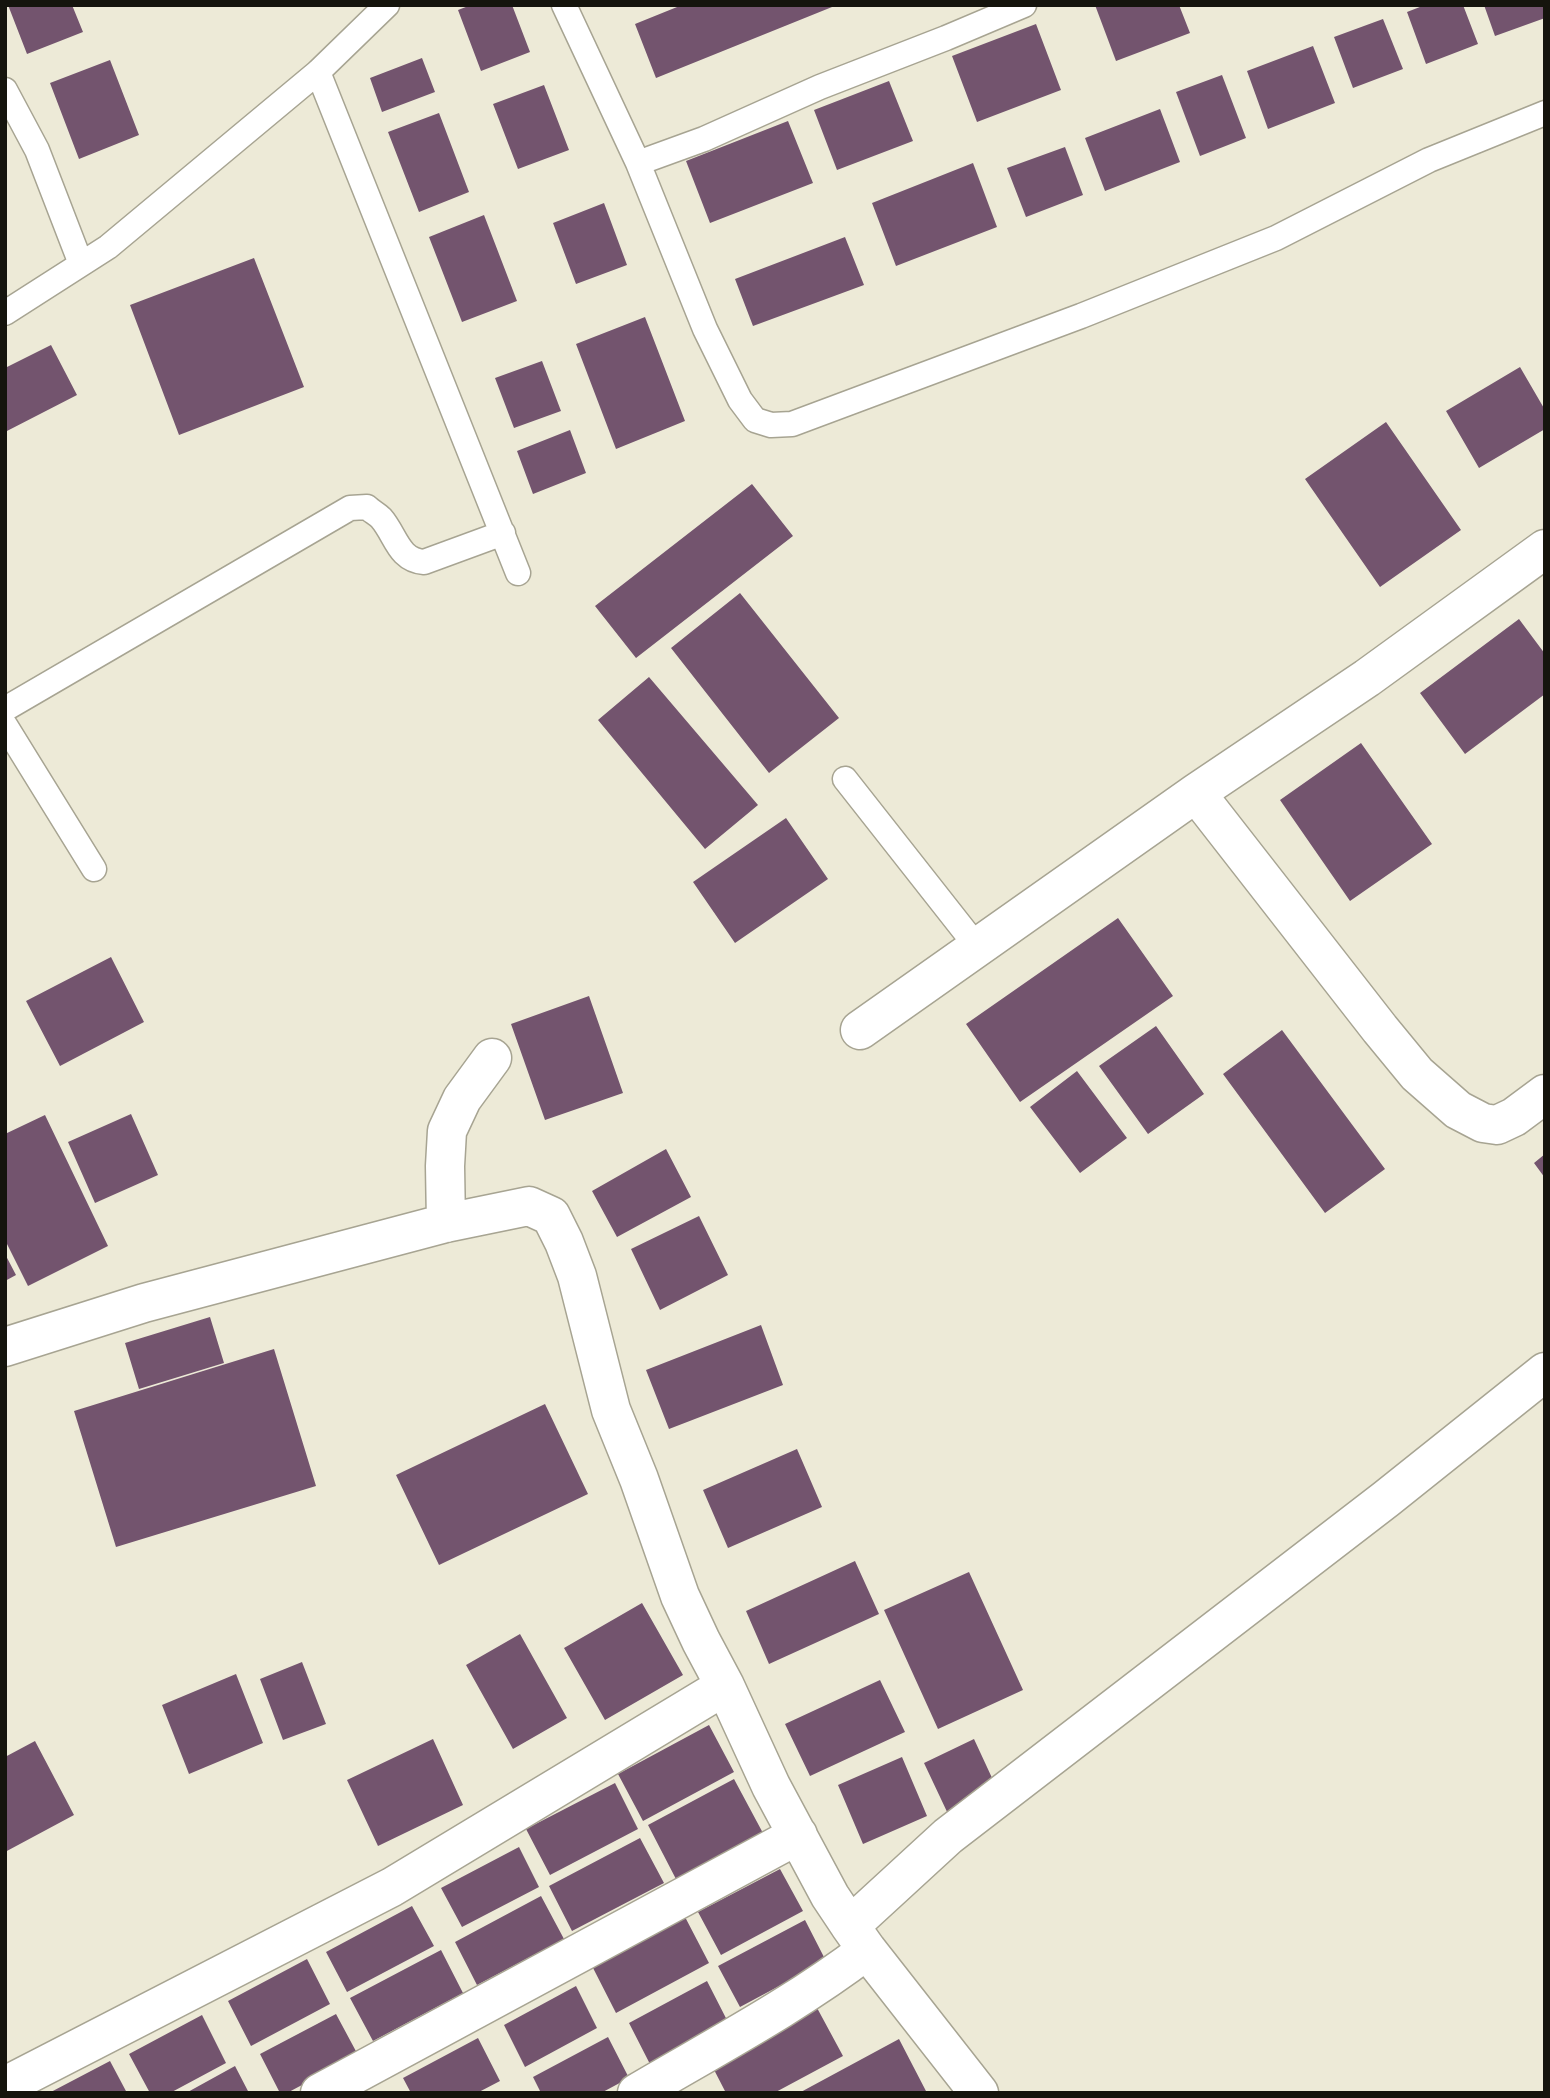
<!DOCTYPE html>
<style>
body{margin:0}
#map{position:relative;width:1550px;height:2098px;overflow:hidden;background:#edead7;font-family:"Space Grotesk",sans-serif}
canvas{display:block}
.frame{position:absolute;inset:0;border:7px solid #15140d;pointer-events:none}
</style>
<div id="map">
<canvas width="1550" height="2098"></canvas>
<div class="frame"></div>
</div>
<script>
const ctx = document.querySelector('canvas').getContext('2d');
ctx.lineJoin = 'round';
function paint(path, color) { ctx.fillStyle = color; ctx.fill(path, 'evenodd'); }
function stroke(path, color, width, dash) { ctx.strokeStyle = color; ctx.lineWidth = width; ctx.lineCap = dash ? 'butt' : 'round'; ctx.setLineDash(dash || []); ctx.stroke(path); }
paint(new Path2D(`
 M8 5H72L83 32 27 54Z
 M471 5H512L530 52 481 71 458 10Z
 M682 5H837L656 78 635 24Z
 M1095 5H1179L1190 33 1116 61Z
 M1425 5H1463L1478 44 1426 64 1407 12Z
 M1484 5H1545V18L1495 36Z
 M1383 19 1403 69 1353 88 1334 37Z
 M1036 24 1061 90 977 122 952 56Z
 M1313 46 1335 103 1268 129 1247 71Z
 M422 58 435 92 382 112 370 78Z
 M110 60 139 135 79 159 50 83Z
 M1222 75 1246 138 1200 156 1176 92Z
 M889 81 913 141 837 170 814 110Z
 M544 85 569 150 518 169 493 104Z
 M1160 109 1180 162 1105 191 1085 138Z
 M439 113 469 192 419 212 388 132Z
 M788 121 813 183 710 223 686 161Z
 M1065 147 1083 195 1026 217 1007 168Z
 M973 163 997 227 896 266 872 203Z
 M604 203 627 265 576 284 553 223Z
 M484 215 517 301 462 322 429 237Z
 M845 237 864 285 753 326 735 279Z
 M254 258 304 387 179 435 130 305Z
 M645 317 685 421 616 449 576 344Z
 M51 345 77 395 5 432V368Z
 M542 361 561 411 514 428 495 378Z
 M1520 367 1545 410V429L1479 468 1446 411Z
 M1386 422 1461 530 1380 587 1305 479Z
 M570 430 586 473 533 494 517 451Z
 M752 484 793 536 636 658 595 606Z
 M740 593 839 718 769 773 671 648Z
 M1519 619 1545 654V694L1465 754 1420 693Z
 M649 677 758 805 705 849 598 720Z
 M1361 743 1432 844 1350 901 1280 800Z
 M786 818 828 879 735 943 693 882Z
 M1118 918 1173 996 1020 1102 966 1024Z
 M111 957 144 1022 60 1066 26 1001Z
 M589 996 623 1093 545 1120 511 1024Z
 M1156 1026 1204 1094 1148 1134 1099 1066Z
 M1282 1030 1385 1169 1325 1213 1223 1074Z
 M1077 1071 1127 1138 1080 1173 1030 1107Z
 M131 1114 158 1175 95 1203 68 1142Z
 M45 1115 108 1246 28 1286 5 1240V1134Z
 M666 1149 691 1197 617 1237 592 1191Z
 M1545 1154V1178L1534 1163Z
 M699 1216 728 1275 660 1310 631 1249Z
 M5 1254 16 1275 5 1281Z
 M210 1317 224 1363 139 1389 125 1343Z
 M761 1325 783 1385 669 1429 646 1370Z
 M274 1349 316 1486 116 1547 74 1411Z
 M545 1404 588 1494 439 1565 396 1475Z
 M797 1449 822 1507 728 1548 703 1490Z
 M855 1561 879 1614 769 1664 746 1611Z
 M969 1572 1023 1690 938 1729 884 1610Z
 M642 1603 683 1675 605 1720 564 1648Z
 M520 1634 567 1718 513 1749 466 1665Z
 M302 1662 326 1724 283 1740 260 1679Z
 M236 1674 263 1743 189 1774 162 1705Z
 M880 1680 905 1732 810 1776 785 1724Z
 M709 1725 734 1772 643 1821 618 1774Z
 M433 1739 463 1805 378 1846 347 1780Z
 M974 1739 999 1793 949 1816 924 1763Z
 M35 1741 74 1815 5 1852V1757Z
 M902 1757 927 1816 863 1844 838 1785Z
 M734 1779 764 1835 677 1881 648 1825Z
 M615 1783 638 1829 550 1875 526 1829Z
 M640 1838 664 1883 572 1931 549 1886Z
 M519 1847 539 1887 462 1927 441 1888Z
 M780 1869 803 1911 721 1955 698 1912Z
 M541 1896 564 1939 477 1985 455 1942Z
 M412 1906 434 1946 347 1992 326 1952Z
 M684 1915 709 1963 616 2013 591 1964Z
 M805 1920 826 1961 740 2007 718 1966Z
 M441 1950 463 1993 373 2041 350 1998Z
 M307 1959 330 2004 251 2046 228 2001Z
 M707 1981 730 2026 652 2068 629 2023Z
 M576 1986 597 2028 525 2067 504 2025Z
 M816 2006 843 2056 774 2093H726L710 2062Z
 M336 2014 358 2055 287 2093H280L260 2054Z
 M202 2015 226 2063 170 2093H150L129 2054Z
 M608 2037 629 2078 601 2093H541L533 2077Z
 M478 2038 500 2081 477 2093H411L403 2078Z
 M899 2039 927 2093H799Z
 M110 2061 127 2093H49Z
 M235 2066 249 2093H186Z`), '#73546e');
const service = new Path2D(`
 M564 5 638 163 705 329 740 400 755 420 771 425 792 424 1081 316 1276 238 1429 160 1545 113
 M318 72 518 573
 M5 90 37 150 81 264
 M638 163 704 139 820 87 946 38 1024 5
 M5 313 108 247 318 72 387 5
 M5 709 350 508 367 507C371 511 377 514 381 518 396 535 398 560 424 562L503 533
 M5 725 94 869
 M845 779 978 948`);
const minor = new Path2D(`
 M1196 793 1380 1029 1417 1074 1458 1110 1483 1123 1497 1125 1514 1117 1545 1094
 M860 1030 1196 793 1367 678 1545 549
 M446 1223 445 1166 447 1131 462 1099 492 1058
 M5 1347 144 1303 446 1223 529 1206 551 1216 564 1242 577 1276 611 1410 639 1479 680 1596 701 1641 725 1686 771 1786 830 1896 850 1926
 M5 2086 392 1887 725 1686
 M320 2093 798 1835
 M637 2093C715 2047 795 2005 867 1950
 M979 2093 867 1950 850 1926 948 1836 1386 1499 1545 1372`);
stroke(service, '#a7a492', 27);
stroke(minor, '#a7a492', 41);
stroke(service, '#fff', 24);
stroke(minor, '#fff', 38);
</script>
